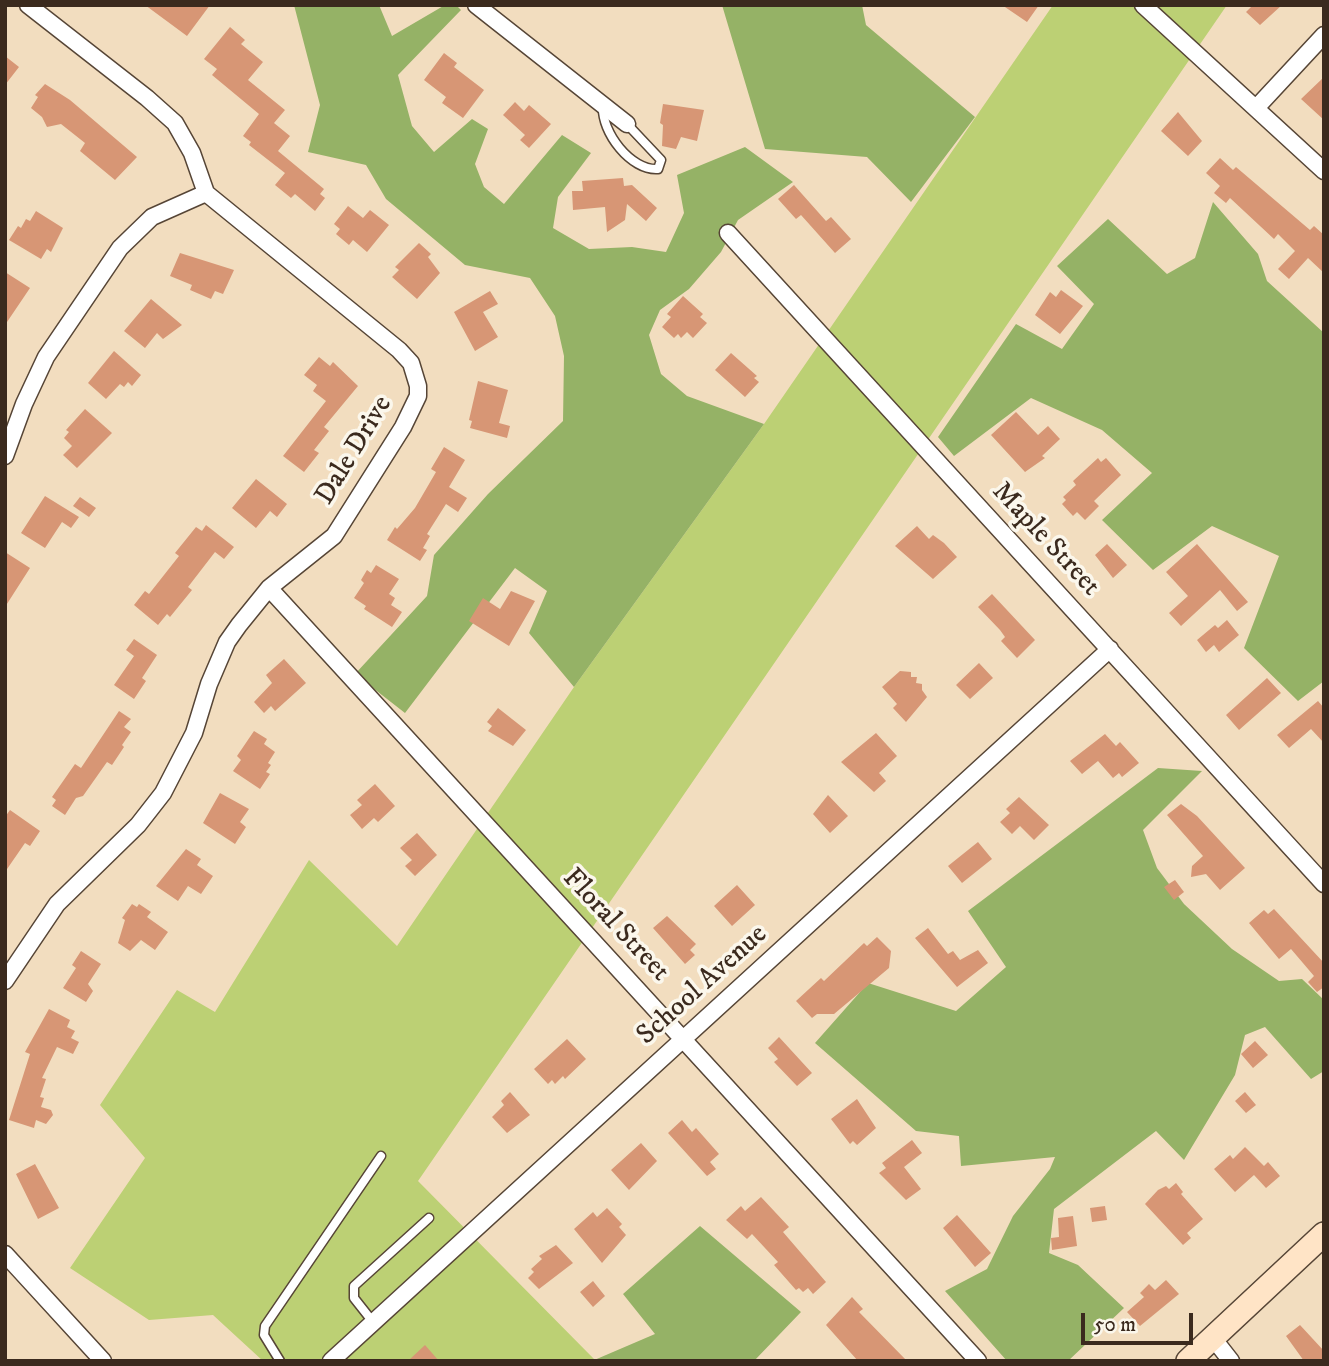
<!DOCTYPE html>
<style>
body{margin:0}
#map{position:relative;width:1329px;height:1366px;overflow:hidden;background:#f2ddbf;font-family:"IM FELL DW Pica",serif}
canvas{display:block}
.frame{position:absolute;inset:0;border:7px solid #3b2a1e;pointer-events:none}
.scale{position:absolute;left:1081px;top:1313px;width:112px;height:32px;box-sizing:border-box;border:4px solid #3b2a1e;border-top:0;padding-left:9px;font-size:21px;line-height:24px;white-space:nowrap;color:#3b2a1e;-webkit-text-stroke:5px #fbf7ec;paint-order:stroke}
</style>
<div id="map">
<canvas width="1329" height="1366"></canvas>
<div class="frame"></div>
<div class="scale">50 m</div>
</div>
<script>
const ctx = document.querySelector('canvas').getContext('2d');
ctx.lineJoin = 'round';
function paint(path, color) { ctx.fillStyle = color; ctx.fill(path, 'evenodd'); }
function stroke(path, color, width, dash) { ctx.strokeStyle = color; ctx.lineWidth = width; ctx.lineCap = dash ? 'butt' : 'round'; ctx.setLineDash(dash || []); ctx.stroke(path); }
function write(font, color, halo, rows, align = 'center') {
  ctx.font = font + ' "IM FELL DW Pica",serif'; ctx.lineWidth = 7; ctx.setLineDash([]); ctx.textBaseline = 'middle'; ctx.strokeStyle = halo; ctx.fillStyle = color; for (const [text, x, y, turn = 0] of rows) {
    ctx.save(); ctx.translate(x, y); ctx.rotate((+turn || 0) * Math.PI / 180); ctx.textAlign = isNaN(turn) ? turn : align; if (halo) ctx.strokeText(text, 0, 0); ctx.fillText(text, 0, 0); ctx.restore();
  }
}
paint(new Path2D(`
 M1053 5H1227L418 1181 594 1359 263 1361 213 1315 149 1320 70 1268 145 1158 100 1105 177 990 215 1012 309 860 397 946 574 687 764 424Z`), '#bcd074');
paint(new Path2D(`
 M294 5H379L392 36 445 5H456L461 10 398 75 412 126 434 152 472 119 488 129 475 164 484 187 504 204 562 135 591 153 558 197 553 228 589 249 632 247 666 252 684 213 677 175 745 147 793 182 738 220 721 252 689 289 660 310 649 335 661 374 687 396 764 424 574 687 529 633 547 591 515 568 405 713 355 674 427 596 434 555 488 494 563 421 564 356 555 316 530 278 465 265 386 199 366 165 308 152 320 105Z
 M722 5H862L866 25 975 117 911 202 867 157 765 149Z
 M1213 202 1258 254 1267 281 1324 333V681L1298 701 1244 648 1279 556 1212 526 1153 570 1102 520 1152 473 1102 430 1031 398 954 456 938 437 1016 324 1062 349 1094 304 1057 266 1108 219 1167 274 1195 258Z
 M1158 768 1202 771 1143 830 1157 868 1184 904 1232 949 1279 981 1302 979 1324 1000V1071L1311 1079 1265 1027 1245 1035 1235 1075 1184 1160 1156 1131 1054 1209 1049 1253 1078 1265 1124 1308 1068 1361H1007L945 1291 987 1269 1013 1216 1050 1169 1055 1157 961 1166 959 1136 916 1131 815 1043 868 983 956 1011 1006 967 968 911Z
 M700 1226 801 1312 754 1361H592L655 1334 623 1294Z`), '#95b266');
paint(new Path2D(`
 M145 5H210L187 36Z
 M1002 5H1039L1027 22Z
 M1253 5H1282L1260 25 1246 12Z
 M230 27 245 40 241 44 263 62 248 80 285 110 274 123 290 136 278 151 324 189 320 194 325 198 315 211 295 194 291 198 275 185 285 173 249 145 251 142 243 136 259 114 212 75 217 69 204 59Z
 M444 53 457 63 454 67 484 90 463 118 442 103 446 97 424 80Z
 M5 56 19 67 5 85Z
 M1324 77V120L1301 99Z
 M45 84 70 100 137 157 115 180 80 151 85 143 61 124 47 127 42 117 31 108 38 97 35 95Z
 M515 102 524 111 529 105 551 124 529 148 520 140 525 135 503 115Z
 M663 104 704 110 697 141 681 137 676 149 662 146 663 125 660 123Z
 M1178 112 1202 141 1188 156 1161 131Z
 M1220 158 1233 170 1236 167 1310 230 1314 226 1324 235V273L1308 258 1289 279 1278 269 1295 251 1278 234 1274 239 1230 198 1226 203 1214 193 1220 186 1206 173Z
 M623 178 624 186 632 185 657 208 646 221 627 204 625 220 607 232 605 207 573 210 572 191H583L582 181Z
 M794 185 826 221 831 217 851 239 835 253 801 215 796 219 778 199Z
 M348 206 363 218 370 210 389 225 367 252 353 240 349 245 336 234 340 229 334 224Z
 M36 211 63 228 51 252 47 249 41 259 9 240 18 226 21 228 26 219 30 221Z
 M419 243 431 254 428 257 440 273 417 299 392 277 399 270 395 267Z
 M180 253 234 270 223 294 215 291 211 299 190 290 192 285 170 276Z
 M5 272 30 288 5 325Z
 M1061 290 1083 306 1060 334 1035 315 1050 292 1056 297Z
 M490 291 498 304 483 312 498 337 475 351 454 312Z
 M683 296 703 314 700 317 707 323 693 338 687 332 681 338 678 334 674 338 662 327 671 317 667 314Z
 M151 299 182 325 163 339 157 333 145 348 124 331Z
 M114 351 141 375 132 386 128 382 124 387 120 384 106 399 88 383Z
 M731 353 757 376 754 378 759 382 745 397 715 370Z
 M319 357 330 366 333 362 358 386 324 427 329 431 314 450 319 453 304 472 283 456 326 401 313 391 317 385 304 375Z
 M478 381 508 390 499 423 510 426 507 438 470 428 472 421 469 420Z
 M85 409 112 433 77 468 63 455 72 446 64 438 69 432 66 430Z
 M1016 412 1038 435 1048 426 1060 439 1042 456 1045 458 1025 472 991 435Z
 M444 447 465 460 449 487 467 498 458 512 446 504 427 534 430 536 423 548 427 550 420 561 387 540 395 527 397 529 415 508 436 472 431 469Z
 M1098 458 1101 462 1106 458 1121 475 1094 501 1099 506 1085 520 1077 512 1073 516 1062 504 1066 500 1063 497 1076 485 1073 481Z
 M256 479 287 504 277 517 270 511 256 528 232 508Z
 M45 496 79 517 71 528 62 522 45 548 21 533Z
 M80 497 96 508 89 517 73 506Z
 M206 525 234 547 224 559 215 552 188 587 192 590 170 617 167 614 158 625 134 605 145 591 149 594 179 556 175 553 196 527 202 531Z
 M917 526 929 539 933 535 944 543 957 557 933 579 895 546Z
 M1107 544 1127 565 1113 578 1095 555Z
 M1197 544 1248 602 1237 611 1220 590 1181 626 1169 613 1188 596 1166 572Z
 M5 552 30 568 5 607Z
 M376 565 399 579 389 594 395 598 391 605 402 612 392 627 364 609 366 606 354 598 364 583 361 580 367 570 371 573Z
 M511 591 535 601 509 646 469 621 483 598 500 609Z
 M992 594 1035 640 1017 658 1001 641 1005 637 1000 630 978 607Z
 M1227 620 1239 635 1219 652 1214 645 1206 652 1197 640 1215 625 1218 628Z
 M134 639 157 655 142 678 146 681 134 699 114 685 134 656 126 650Z
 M284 659 306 683 275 711 271 706 264 713 254 702 272 683 266 675Z
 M979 663 993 678 970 699 956 685Z
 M900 671 911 672V677H917L916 683 922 684V690L927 697 906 722 893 708 897 704 882 687Z
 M1267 678 1281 693 1239 730 1226 715Z
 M1318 701 1324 708V743L1311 729 1289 748 1277 735Z
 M498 708 526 730 513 746 488 731 492 726 487 722Z
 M119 711 131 719 124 727 131 732 122 745 124 747 112 765 107 762 83 796 76 798 65 815 52 806 56 800 52 797 75 764 81 768Z
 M254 731 267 739 264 744 275 752 268 763 271 765 266 772 270 774 260 789 233 771 241 760 237 756Z
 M876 733 897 756 879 773 886 781 874 792 841 762Z
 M1105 734 1116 746 1120 742 1139 763 1122 777 1119 773 1113 778 1098 761 1082 774 1070 761Z
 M375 784 395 806 378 822 374 818 362 829 350 815 362 805 357 800Z
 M220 793 249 809 240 822 246 827 235 844 203 823Z
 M828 795 848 816 830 833 813 814Z
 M1019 797 1049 825 1034 840 1020 826 1012 834 1000 822 1010 813 1006 809Z
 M1181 804 1197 816 1245 868 1220 890 1206 874 1191 877 1192 866 1203 856 1167 815Z
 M10 810 40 831 30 846 25 843 5 872V817Z
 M417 833 437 855 415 876 405 866 412 860 400 848Z
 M978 842 992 859 962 883 948 866Z
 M186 849 201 859 197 865 213 876 201 894 188 886 178 901 156 886Z
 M1175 880 1184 892 1174 900 1164 887Z
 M737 885 755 905 732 926 714 906Z
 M132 904 137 907 139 904 151 912 147 917 168 932 155 950 141 940 130 951 118 943 125 920 122 918Z
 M1274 909 1324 963V987L1317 992 1308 982 1314 976 1291 949 1279 959 1249 923 1264 910 1268 914Z
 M667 916 696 944 690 950 695 955 685 964 653 928Z
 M928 928 948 954 953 951 960 960 978 950 988 963 957 987 915 938Z
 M877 937 891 951 889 968 834 1014H817L812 1018 796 1001 821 978 824 981 864 943 867 946Z
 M81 951 101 964 88 984 93 991 86 1002 63 988 76 968 72 965Z
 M49 1009 70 1020 67 1027 75 1031 71 1038 79 1042 73 1054 57 1047 42 1078 46 1079 40 1097 44 1098 41 1107 51 1110 53 1115 46 1124 36 1120 34 1128 9 1120 30 1054 25 1052Z
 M779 1037 812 1073 797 1086 774 1062 778 1059 768 1048Z
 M567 1039 586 1059 565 1079 563 1076 555 1084 552 1080 548 1084 534 1069Z
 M1255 1041 1268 1055 1253 1068 1241 1054Z
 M510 1092 530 1115 507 1133 492 1117 504 1105 501 1101Z
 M1245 1092 1256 1105 1246 1113 1235 1101Z
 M857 1099 876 1128 857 1145 853 1141 850 1144 831 1119Z
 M682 1120 692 1132 696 1128 719 1154 710 1162 716 1169 707 1176 668 1133Z
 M912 1140 922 1153 904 1167 921 1189 906 1200 879 1173 886 1168 882 1163Z
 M641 1143 657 1161 629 1190 611 1170Z
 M1245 1147 1264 1166 1268 1162 1280 1176 1266 1188 1254 1175 1235 1192 1214 1169 1230 1155 1233 1159Z
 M35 1164 59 1208 38 1219 16 1174Z
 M1176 1183 1183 1192 1181 1194 1203 1219 1187 1233 1191 1238 1183 1245 1145 1204 1158 1190 1166 1186 1169 1189Z
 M761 1197 789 1227 783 1232 826 1282 813 1294 808 1288 803 1292 799 1288 796 1290 774 1265 778 1262 752 1234 747 1239 726 1220 741 1206 745 1211Z
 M1105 1206 1107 1220 1092 1222 1090 1208Z
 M607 1208 622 1224 619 1227 626 1235 602 1263 574 1229 593 1212 597 1217Z
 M957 1215 991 1253 975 1267 943 1228Z
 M1073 1216 1077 1246 1052 1250 1051 1238 1059 1237 1058 1218Z
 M556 1245 573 1263 539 1289 528 1278 534 1272 531 1269 542 1259 539 1256Z
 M1166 1280 1179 1294 1140 1326 1127 1312 1144 1297 1140 1293 1149 1284 1155 1290Z
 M593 1281 605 1296 593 1307 580 1292Z
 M852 1297 863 1309 859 1312 907 1361H858L826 1325Z
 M1300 1325 1324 1351V1361H1304L1286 1336Z
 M425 1345 439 1361H408Z`), '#d79675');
const lane = new Path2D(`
 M603 106C601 132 631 171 658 169L661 160 627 124
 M373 1322 354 1298V1286L429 1218
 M280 1361 264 1335 265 1326 381 1156`);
const street = new Path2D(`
 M476 5 627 124
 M1143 5 1324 171
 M1257 107 1324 35
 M728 233 1324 884
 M5 456 24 404 46 357 120 248 152 217 206 193
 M269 588 978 1361
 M5 981 57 904 138 825 163 793 194 733 209 684 227 642 239 625 269 588 334 536 403 427 418 396V386L411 363 399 350 206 193 192 153 175 123 147 98 28 5
 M5 1254 103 1361
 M1213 1338 1231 1361
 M331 1361 1110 649`);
const secondary = new Path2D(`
 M1188 1361 1324 1234`);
stroke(lane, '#564536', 11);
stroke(street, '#564536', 19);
stroke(secondary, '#564536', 26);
stroke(lane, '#fff', 8);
stroke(street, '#fff', 16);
stroke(secondary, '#ffe4c6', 23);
write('28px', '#3b2a1e', '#fbf7ec', [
 ["Dale Drive",355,451,-59],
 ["Maple Street",1045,540,47],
 ["Floral Street",615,926,47],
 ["School Avenue",703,986,-42]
]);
</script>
